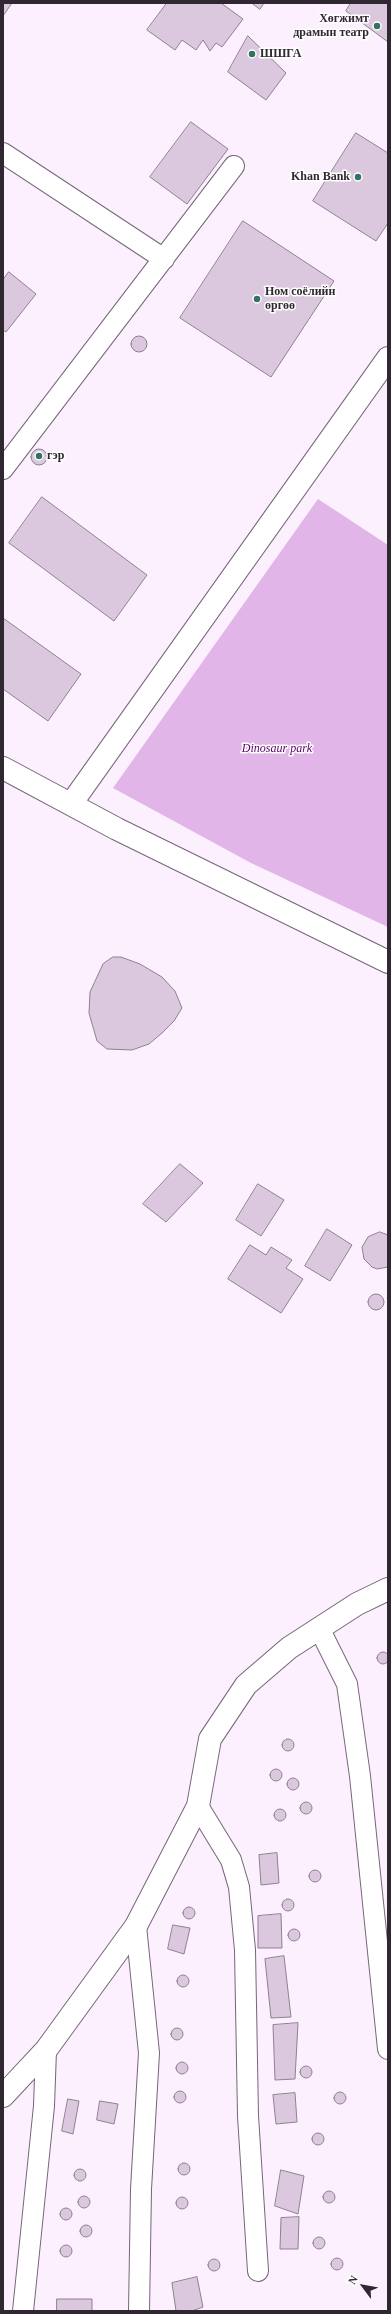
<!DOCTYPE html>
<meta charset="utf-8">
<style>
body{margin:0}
#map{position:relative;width:391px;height:2314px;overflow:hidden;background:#fcf0fe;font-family:Georgia,serif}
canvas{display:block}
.frame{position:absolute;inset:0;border:4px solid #2f2830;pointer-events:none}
.north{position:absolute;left:343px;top:2266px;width:40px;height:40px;-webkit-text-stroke:3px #fff;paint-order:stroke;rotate:302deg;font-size:11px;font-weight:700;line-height:16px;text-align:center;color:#2f2830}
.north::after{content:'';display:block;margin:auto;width:14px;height:18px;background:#2f2830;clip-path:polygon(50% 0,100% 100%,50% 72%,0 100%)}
</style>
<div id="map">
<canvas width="391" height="2314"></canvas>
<div class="frame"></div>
<div class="north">N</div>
</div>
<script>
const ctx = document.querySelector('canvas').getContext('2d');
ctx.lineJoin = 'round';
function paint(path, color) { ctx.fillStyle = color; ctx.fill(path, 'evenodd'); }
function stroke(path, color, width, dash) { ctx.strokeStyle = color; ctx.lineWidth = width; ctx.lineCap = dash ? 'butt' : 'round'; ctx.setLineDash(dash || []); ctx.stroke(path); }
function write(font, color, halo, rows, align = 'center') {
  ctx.font = font + ' Georgia,serif'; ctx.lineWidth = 3; ctx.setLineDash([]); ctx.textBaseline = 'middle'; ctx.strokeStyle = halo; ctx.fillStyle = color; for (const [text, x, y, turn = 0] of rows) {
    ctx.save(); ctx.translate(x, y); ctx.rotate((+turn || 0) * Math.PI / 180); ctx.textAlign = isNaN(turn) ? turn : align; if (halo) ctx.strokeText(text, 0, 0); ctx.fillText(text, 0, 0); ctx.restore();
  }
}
paint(new Path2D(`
 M318 499 388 545V927L251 863 113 788Z`), '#e1b5e8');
const building = new Path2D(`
 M3 3H12L3 16Z
 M167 3H221L243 19 222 47 216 43 210 51 203 40 196 50 182 40 175 50 147 30Z
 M252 3H264L260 9Z
 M351 3H388V42L346 11Z
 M248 36 286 73 266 100 228 72Z
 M191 122 228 149 187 204 150 177Z
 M356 133 388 153V223L376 241 313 201Z
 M243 221 334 281 271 377 180 318Z
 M9 272 36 294 6 332 3 330V280Z
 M131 344a8 8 0 1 1 16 0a8 8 0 1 1-16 0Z
 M31 457a8 8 0 1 1 16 0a8 8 0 1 1-16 0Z
 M42 497 147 575 114 621 9 543Z
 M3 618 81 674 48 721 3 689Z
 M113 957H121L140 964 162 977 175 991 182 1008 174 1021 162 1033 149 1044 132 1050 107 1049 97 1041 89 1013 90 992 103 964Z
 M180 1164 203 1183 166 1222 143 1204Z
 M258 1184 284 1200 261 1236 236 1220Z
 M327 1229 352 1245 330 1281 305 1266Z
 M380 1232 388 1235V1267L377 1269 372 1267 364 1259 362 1247 368 1237Z
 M250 1245 266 1255 271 1247 292 1260 286 1268 303 1279 281 1313 228 1279Z
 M368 1302a8 8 0 1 1 16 0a8 8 0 1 1-16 0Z
 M377 1658a6 6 0 1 1 12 0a6 6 0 1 1-12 0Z
 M282 1745a6 6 0 1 1 12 0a6 6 0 1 1-12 0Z
 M270 1775a6 6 0 1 1 12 0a6 6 0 1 1-12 0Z
 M287 1784a6 6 0 1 1 12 0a6 6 0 1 1-12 0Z
 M300 1808a6 6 0 1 1 12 0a6 6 0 1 1-12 0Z
 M274 1815a6 6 0 1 1 12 0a6 6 0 1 1-12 0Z
 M277 1853 279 1883 261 1885 259 1855Z
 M309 1876a6 6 0 1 1 12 0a6 6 0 1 1-12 0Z
 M282 1905a6 6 0 1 1 12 0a6 6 0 1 1-12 0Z
 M183 1913a6 6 0 1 1 12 0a6 6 0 1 1-12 0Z
 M281 1914 282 1948H258V1916Z
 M173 1925 190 1928 184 1954 168 1949Z
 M288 1935a6 6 0 1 1 12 0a6 6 0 1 1-12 0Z
 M284 1956 291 2017 271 2018 265 1959Z
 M177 1981a6 6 0 1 1 12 0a6 6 0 1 1-12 0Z
 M298 2023 295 2079 275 2080 273 2025Z
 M171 2034a6 6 0 1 1 12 0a6 6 0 1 1-12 0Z
 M176 2068a6 6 0 1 1 12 0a6 6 0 1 1-12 0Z
 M300 2072a6 6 0 1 1 12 0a6 6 0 1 1-12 0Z
 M174 2097a6 6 0 1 1 12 0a6 6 0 1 1-12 0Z
 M334 2098a6 6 0 1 1 12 0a6 6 0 1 1-12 0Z
 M295 2093 297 2122 276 2124 273 2095Z
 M68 2099 79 2101 73 2134 62 2131Z
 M100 2101 118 2104 114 2124 97 2120Z
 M312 2139a6 6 0 1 1 12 0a6 6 0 1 1-12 0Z
 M178 2169a6 6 0 1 1 12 0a6 6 0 1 1-12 0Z
 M74 2175a6 6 0 1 1 12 0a6 6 0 1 1-12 0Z
 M281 2170 304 2176 298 2214 275 2206Z
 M323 2197a6 6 0 1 1 12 0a6 6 0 1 1-12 0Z
 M78 2202a6 6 0 1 1 12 0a6 6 0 1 1-12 0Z
 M176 2203a6 6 0 1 1 12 0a6 6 0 1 1-12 0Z
 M60 2214a6 6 0 1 1 12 0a6 6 0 1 1-12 0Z
 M299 2217 298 2249H280L281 2218Z
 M80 2231a6 6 0 1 1 12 0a6 6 0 1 1-12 0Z
 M313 2243a6 6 0 1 1 12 0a6 6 0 1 1-12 0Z
 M60 2251a6 6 0 1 1 12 0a6 6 0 1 1-12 0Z
 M331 2264a6 6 0 1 1 12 0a6 6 0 1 1-12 0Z
 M208 2265a6 6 0 1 1 12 0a6 6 0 1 1-12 0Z
 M197 2277 203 2307 192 2311H176L172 2283Z
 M57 2299H92V2311H57Z`);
paint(building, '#dbc8de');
stroke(building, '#907f93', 1);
const minor = new Path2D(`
 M3 153 164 259
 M3 469 234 166
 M320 1630 347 1684 360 1776 388 2049
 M198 1806 231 1860 239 1887 245 1950 248 2116 258 2271
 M136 1926 149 2053 141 2189 139 2311
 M23 2311 44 2106 46 2050`);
const tertiary = new Path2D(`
 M3 768 117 829 388 962
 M71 804 388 358
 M3 2096 46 2050 136 1926 198 1806 210 1739 246 1685 289 1648 357 1604 388 1589`);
stroke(minor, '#766579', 22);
stroke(tertiary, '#766579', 24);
stroke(minor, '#fff', 20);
stroke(tertiary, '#fff', 22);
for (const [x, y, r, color] of [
 [377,26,4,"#347360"],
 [252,54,4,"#347360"],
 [358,177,4,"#347360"],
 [257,299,4,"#347360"],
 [39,456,4,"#347360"]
]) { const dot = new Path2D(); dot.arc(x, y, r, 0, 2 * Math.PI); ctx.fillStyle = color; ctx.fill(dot); stroke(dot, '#fff', 1.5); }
write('bold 12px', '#2f2830', '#fff', [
 ["Хөгжимт",369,19,"right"],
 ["драмын театр",369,33,"right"],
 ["ШШГА",260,54],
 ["Khan Bank",350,177,"right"],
 ["Ном соёлийн",265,292],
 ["өргөө",265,306],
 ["гэр",47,456]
], 'left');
write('italic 12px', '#570065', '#fff', [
 ["Dinosaur park",277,749]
]);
</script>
